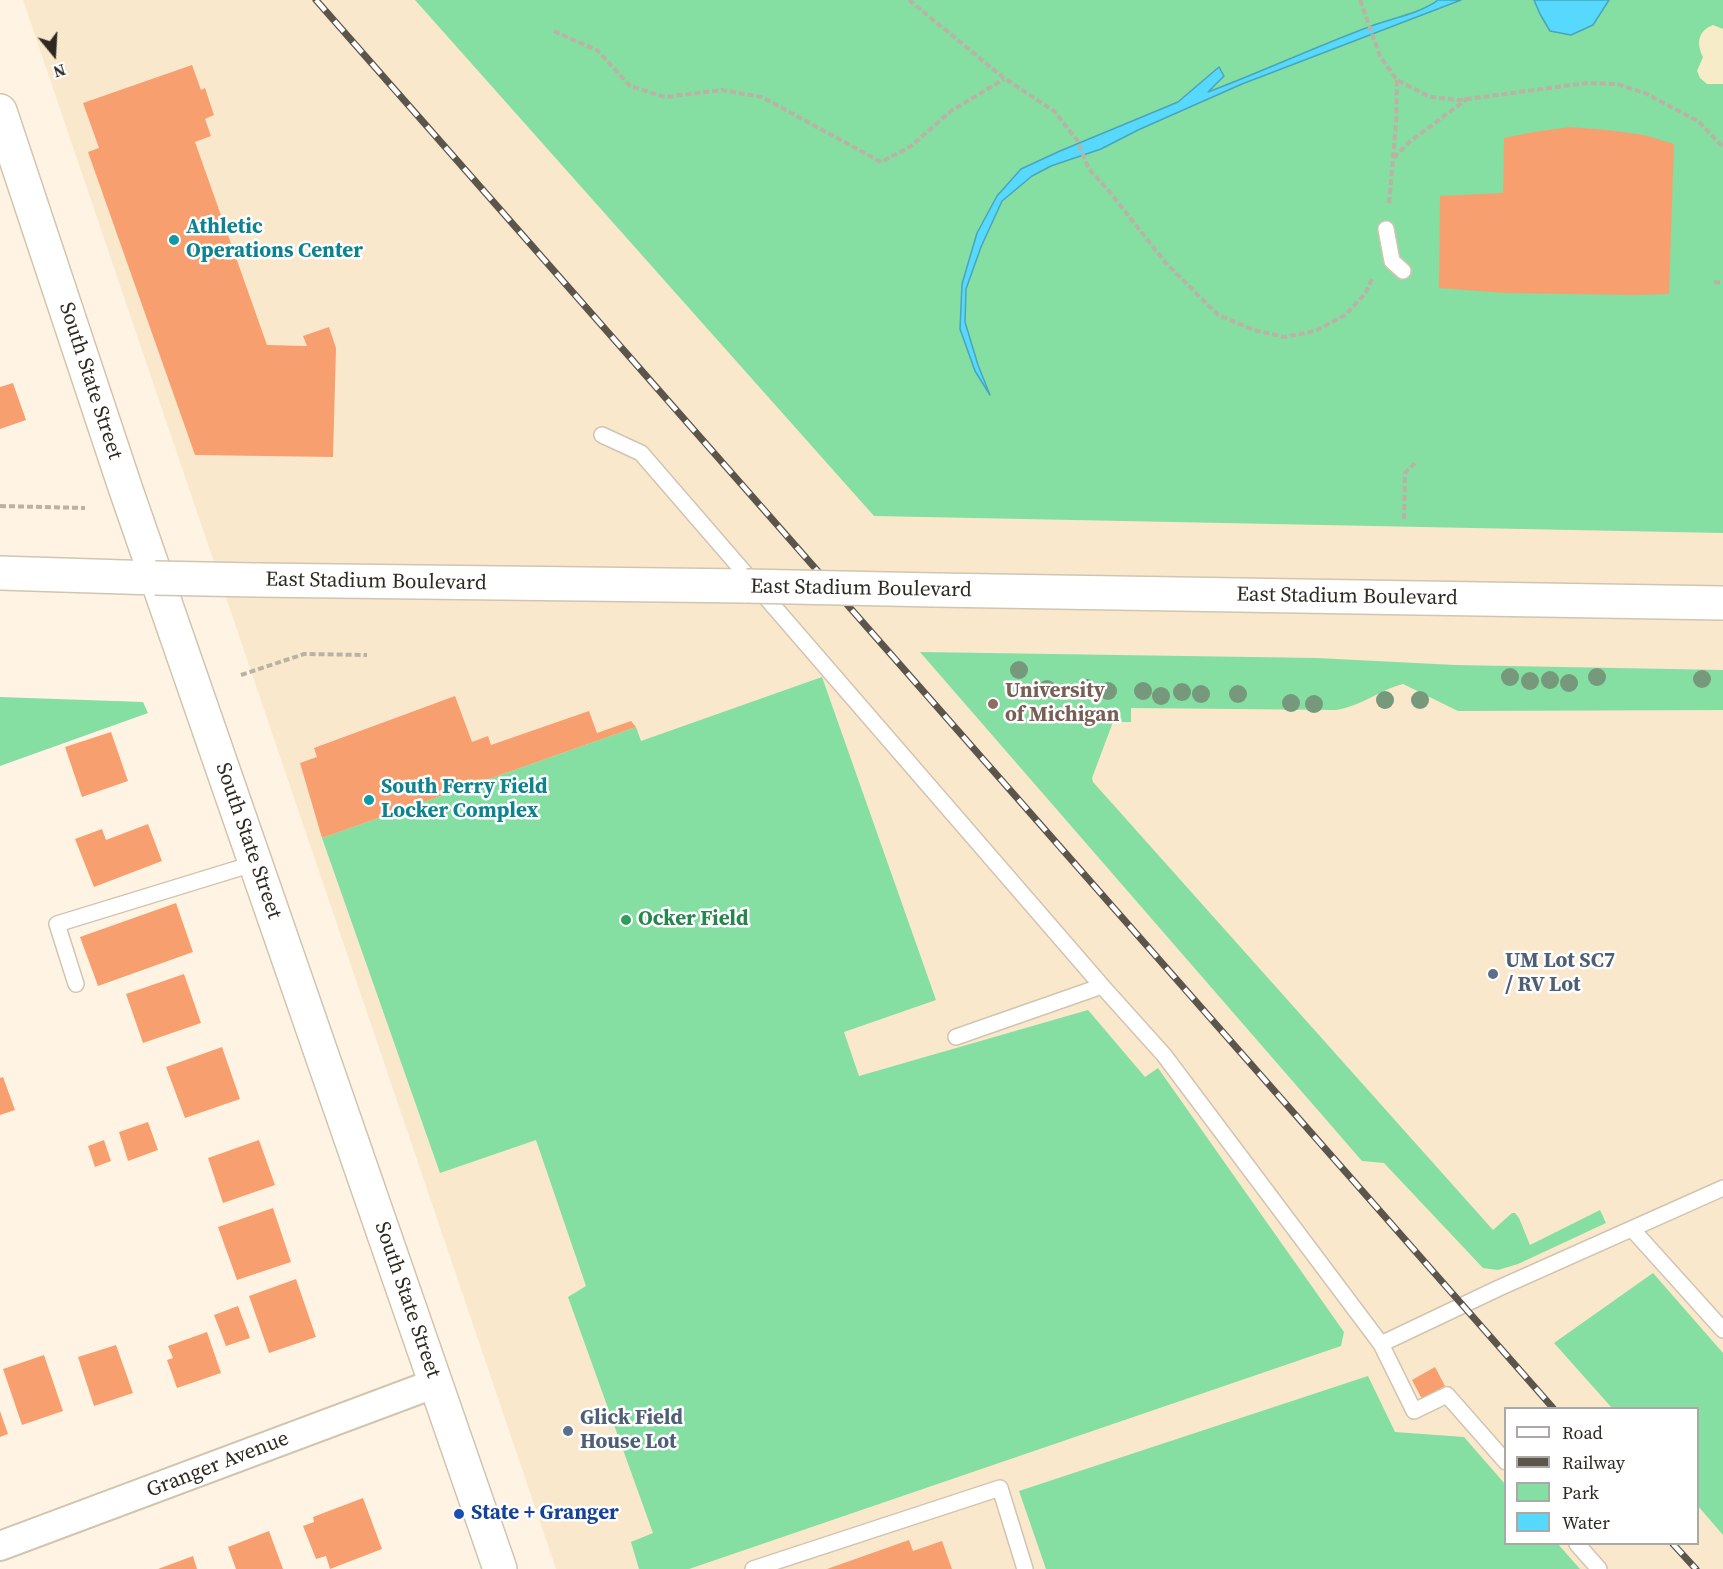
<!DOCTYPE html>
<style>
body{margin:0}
#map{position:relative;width:1723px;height:1569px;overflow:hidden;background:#fff4e3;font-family:"Source Serif 4",serif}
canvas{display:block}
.legend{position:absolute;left:1504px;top:1407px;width:195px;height:138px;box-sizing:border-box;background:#fff;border:2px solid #aba9a6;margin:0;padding:8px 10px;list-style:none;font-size:18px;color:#2e2921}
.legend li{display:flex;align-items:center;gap:12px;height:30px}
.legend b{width:30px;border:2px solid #aba9a6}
.north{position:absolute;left:24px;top:24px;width:60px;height:60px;-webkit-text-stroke:4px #fff;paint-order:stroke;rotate:162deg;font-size:16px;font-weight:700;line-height:24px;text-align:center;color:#2e2921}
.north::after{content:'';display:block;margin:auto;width:21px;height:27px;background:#2e2921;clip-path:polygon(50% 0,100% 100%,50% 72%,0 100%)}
</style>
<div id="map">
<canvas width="1723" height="1569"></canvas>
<ul class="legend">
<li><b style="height:8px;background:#fff"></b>Road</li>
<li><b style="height:8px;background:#5b554b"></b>Railway</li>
<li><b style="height:16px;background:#85dea2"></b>Park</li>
<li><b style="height:16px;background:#56d9fd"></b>Water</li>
</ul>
<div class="north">N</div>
</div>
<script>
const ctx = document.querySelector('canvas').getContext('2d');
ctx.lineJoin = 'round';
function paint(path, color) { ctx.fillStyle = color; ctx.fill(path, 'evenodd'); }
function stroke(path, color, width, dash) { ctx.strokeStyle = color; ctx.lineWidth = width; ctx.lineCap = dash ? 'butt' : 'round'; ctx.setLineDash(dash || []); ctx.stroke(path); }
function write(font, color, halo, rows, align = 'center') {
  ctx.font = font + ' "Source Serif 4",serif'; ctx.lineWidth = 5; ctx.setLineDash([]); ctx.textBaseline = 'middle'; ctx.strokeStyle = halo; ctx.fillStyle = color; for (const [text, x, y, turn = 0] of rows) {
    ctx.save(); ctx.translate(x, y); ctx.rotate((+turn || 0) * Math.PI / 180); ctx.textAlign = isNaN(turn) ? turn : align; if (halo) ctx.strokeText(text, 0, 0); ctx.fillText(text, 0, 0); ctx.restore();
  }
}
paint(new Path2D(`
 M23 0H1723V1569H556ZM1506 1408H1698V1544H1506Z`), '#f9e8cc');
paint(new Path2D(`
 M415 0H1723V533L874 516Z
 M920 652 1317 658 1455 665 1723 670V710L1458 711 1403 684C1379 690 1364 705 1336 710L1131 708V722H1113L1092 778 1093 782 1493 1230 1512 1213H1515L1519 1218 1530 1245 1600 1210 1606 1223 1518 1264 1498 1270 1483 1268 1384 1163 1362 1161Z
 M822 677 936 1000 844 1032 859 1076 1088 1010 1145 1077 1158 1068 1344 1332 1341 1346 689 1569H639L631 1542 653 1533 568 1297 586 1286 536 1140 440 1173 322 838 636 727 641 741Z
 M0 697 143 702 148 713 0 766Z
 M1653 1273 1723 1353V1535L1698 1506V1408H1612L1554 1343Z
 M1368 1376 1395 1432 1464 1437 1505 1484 1506 1544H1558L1580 1569H1046L1019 1491Z`), '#85dea2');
paint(new Path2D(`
 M1713 25 1723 29V84H1707L1700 78 1697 71 1703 57C1696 43 1698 31 1713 25Z`), '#f6ecc7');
const water = new Path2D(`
 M1438 0H1461L1242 84 1138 130 1101 149 1051 166 1032 176 1002 201 981 247 966 289 965 322 978 365 990 395 975 371 960 329 962 284 977 233 997 196 1021 169 1060 151 1178 102 1219 67 1224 76 1208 92C1261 72 1313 48 1366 28 1388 19 1420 14 1438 0Z
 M1534 0H1609L1593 25 1571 35 1550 31 1540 14Z`);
paint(water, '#56d9fd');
stroke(water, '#4aa4bb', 1.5);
paint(new Path2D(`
 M192 65 201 90 205 88 214 115 205 119 211 136 195 142 267 345 307 346 303 336 329 327 336 348 333 457 195 455 88 152 99 148 83 103Z
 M1570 127 1607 130 1644 135 1674 144 1669 294 1635 295 1505 293 1439 288 1440 196 1503 193 1504 138 1534 132Z
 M13 383 26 420 0 429V387Z
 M455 696 472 742 488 736 491 745 589 711 597 733 631 721 636 727 322 838 300 763 317 757 314 748Z
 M111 732 128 781 82 797 65 747Z
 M148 824 162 861 94 887 75 839 102 829 106 840Z
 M176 903 193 952 98 986 80 937Z
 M184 974 201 1023 143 1043 126 994Z
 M222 1047 240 1099 185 1118 166 1067Z
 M3 1077 15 1110 0 1115V1078Z
 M148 1122 158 1150 128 1161 119 1132Z
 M104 1140 111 1161 95 1167 88 1146Z
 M259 1140 275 1185 223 1203 208 1158Z
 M273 1208 291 1262 237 1280 218 1227Z
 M296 1279 316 1337 269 1353 249 1296Z
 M238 1306 250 1338 226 1346 214 1315Z
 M207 1332 221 1373 177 1388 167 1360 173 1358 168 1346Z
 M116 1345 133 1393 94 1406 78 1357Z
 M44 1355 63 1411 22 1425 3 1369Z
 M1435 1367 1445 1386 1422 1399 1412 1380Z
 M0 1411 8 1434 0 1437Z
 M363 1498 382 1549 330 1569 326 1556 316 1559 303 1526 314 1522 313 1517Z
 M269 1531 283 1569H236L228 1547Z
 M909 1540 913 1551 942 1541 952 1569H827Z
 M193 1556 197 1569H158Z`), '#f89f6f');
const service = new Path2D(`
 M1386 229 1392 261 1403 271
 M602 435 641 453 1102 986
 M76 984 57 924 256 863
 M956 1037 1102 986 1164 1055 1381 1344 1414 1411 1447 1395 1506 1462
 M1632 1229 1723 1330
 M1381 1344 1499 1288 1723 1188
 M1577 1544 1599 1569
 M753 1569 1000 1488 1025 1569`);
const minor = new Path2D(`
 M0 1546 436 1383`);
const secondary = new Path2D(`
 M0 111 125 487 500 1569
 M0 573 155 578
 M256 580 746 586
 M935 590 1723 603`);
stroke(service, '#d1c5b0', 18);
stroke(minor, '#d1c5b0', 32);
stroke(secondary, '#d1c5b0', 36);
stroke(new Path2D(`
 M909 0 1004 78 1054 111 1077 140 1089 169 1108 190 1165 262 1218 315 1254 330 1284 337 1315 331 1345 315 1365 294 1373 277
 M1360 0 1380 56 1397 80 1430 97 1460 100 1587 83 1617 84 1645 93 1699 122 1723 147
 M554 31 598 51 630 86 665 97 722 90 762 97 881 162 910 147 951 111 1004 79
 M1394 158 1408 143 1467 99
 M1389 203 1396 124 1397 80
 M1714 282 1723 283
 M0 506 85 508
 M1404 519 1405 473 1415 463
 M241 675 304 654 367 655`), '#bbb2a4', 4, [6, 3]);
stroke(service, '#fff', 15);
stroke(minor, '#fff', 28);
stroke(secondary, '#fff', 33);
const rail = new Path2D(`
 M316 0 1553 1408
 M1673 1544 1696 1569`);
stroke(rail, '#5b554b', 7);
stroke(rail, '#fff', 4.5, [14]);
const secondaryBridge = new Path2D(`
 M155 578 256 580
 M746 586 935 590`);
stroke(secondaryBridge, '#d1c5b0', 36, []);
stroke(secondaryBridge, '#fff', 33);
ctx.fillStyle = '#76997c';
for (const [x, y] of [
 [1019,670],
 [1510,677],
 [1597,677],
 [1702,679],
 [1550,680],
 [1530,681],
 [1569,683],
 [1087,688],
 [1047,689],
 [1108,691],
 [1143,691],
 [1182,692],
 [1201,694],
 [1238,694],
 [1161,696],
 [1385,700],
 [1420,700],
 [1291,703],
 [1314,704]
]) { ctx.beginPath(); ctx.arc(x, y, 9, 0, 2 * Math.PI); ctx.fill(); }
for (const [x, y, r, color] of [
 [174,240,6,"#0f9aa8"],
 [993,704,6,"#8d6e63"],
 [369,800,6,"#0f9aa8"],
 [626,920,6,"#2e9e5b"],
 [1493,974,6,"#5c6f8a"],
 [568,1431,6,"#5c6f8a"],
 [459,1514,6,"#1a4fb4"]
]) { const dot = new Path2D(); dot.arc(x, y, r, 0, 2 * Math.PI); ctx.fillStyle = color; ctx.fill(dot); stroke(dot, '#fff', 2); }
write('bold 21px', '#0d838f', '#fff', [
 ["Athletic",186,228],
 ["Operations Center",186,252],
 ["South Ferry Field",381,788],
 ["Locker Complex",381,812]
], 'left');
write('21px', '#2e2921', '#fff', [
 ["South State Street",90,381,72],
 ["East Stadium Boulevard",376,582,1],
 ["East Stadium Boulevard",861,589,1],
 ["East Stadium Boulevard",1347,597,1],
 ["South State Street",248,841,71],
 ["South State Street",407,1300,71],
 ["Granger Avenue",218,1465,-21]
]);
write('bold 21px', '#785e54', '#fff', [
 ["University",1005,692],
 ["of Michigan",1005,716]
], 'left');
write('bold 21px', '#27864d', '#fff', [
 ["Ocker Field",638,920]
], 'left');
write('bold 21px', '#4e5e75', '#fff', [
 ["UM Lot SC7",1505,962],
 ["/ RV Lot",1505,986],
 ["Glick Field",580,1419],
 ["House Lot",580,1443]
], 'left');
write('bold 21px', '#164399', '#fff', [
 ["State + Granger",471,1514]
], 'left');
</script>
